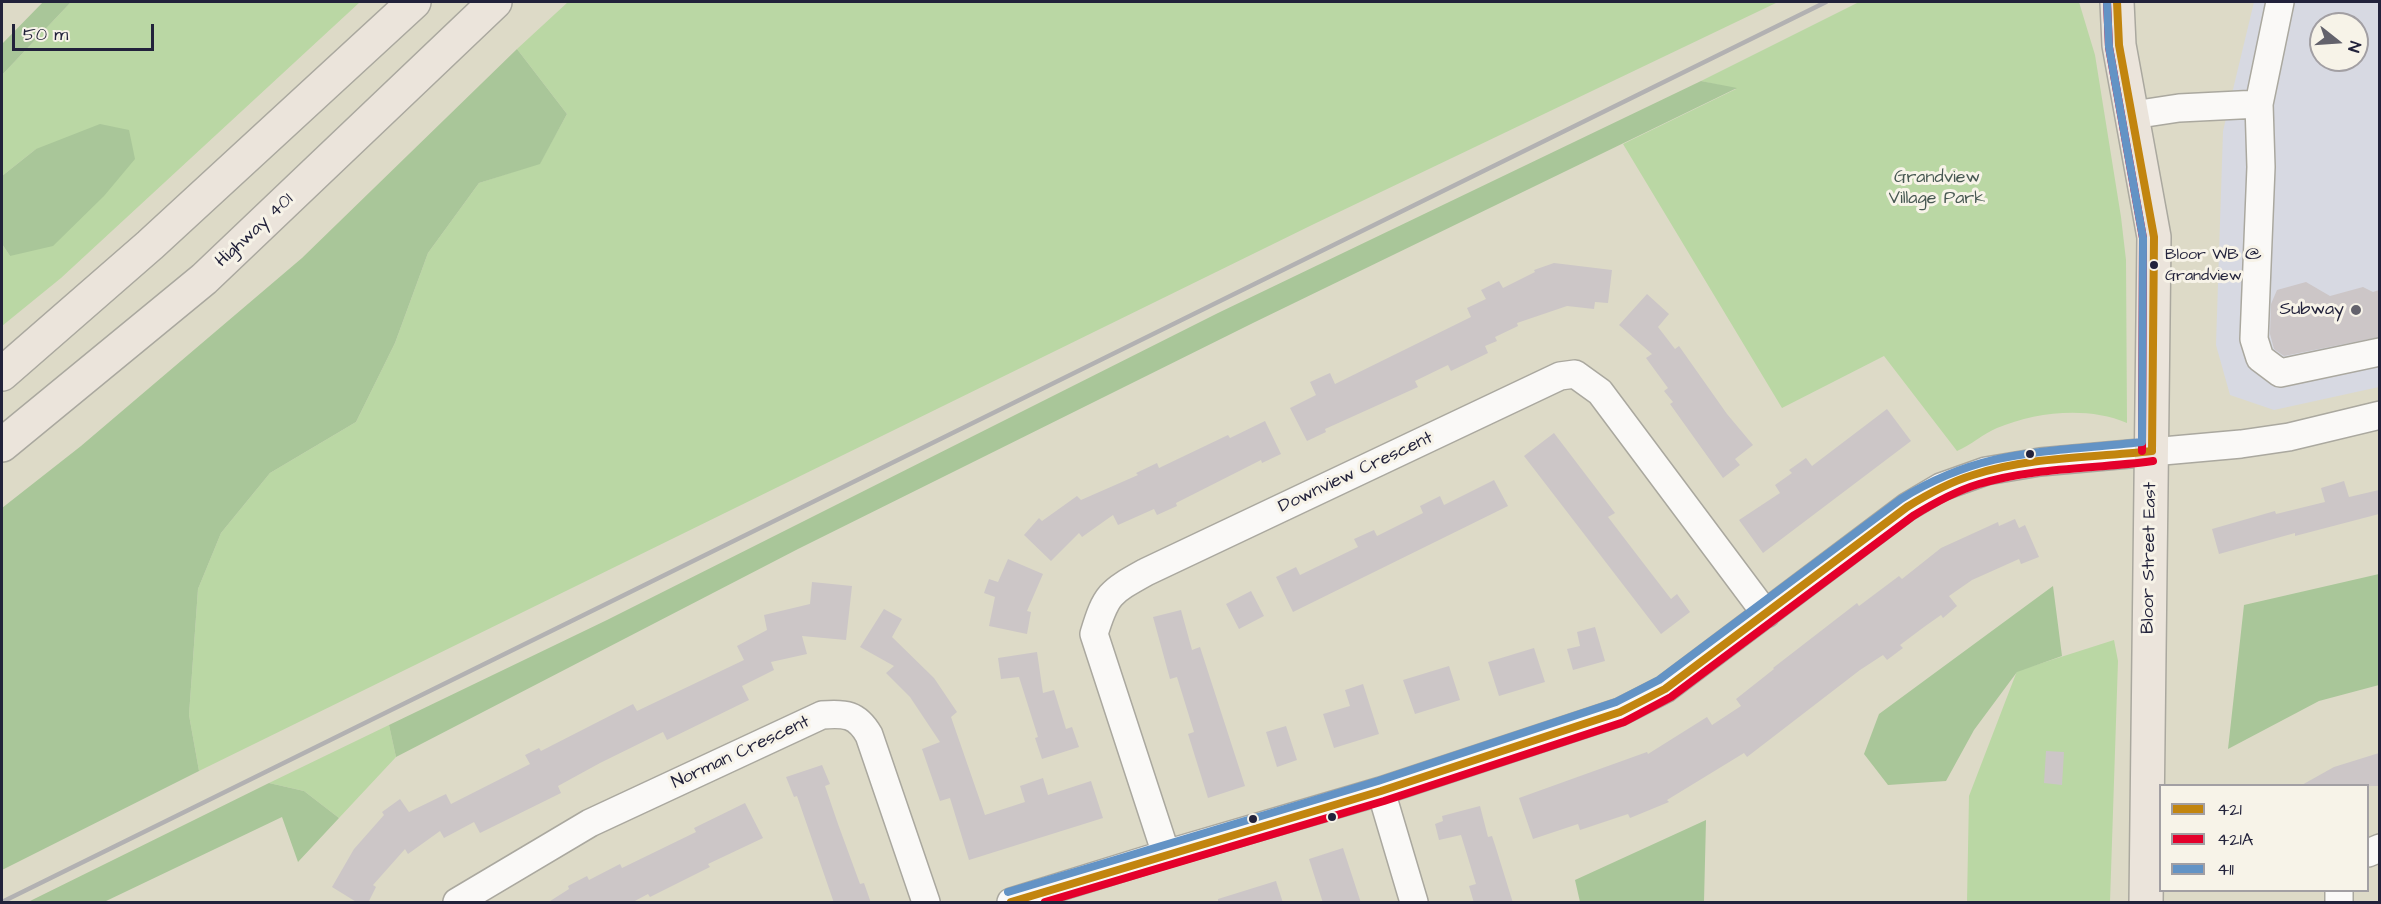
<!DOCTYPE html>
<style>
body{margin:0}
#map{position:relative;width:2381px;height:904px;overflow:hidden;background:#dddac7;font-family:"Architects Daughter",sans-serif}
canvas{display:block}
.frame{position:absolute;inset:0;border:3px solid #22223b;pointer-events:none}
.legend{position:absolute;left:2159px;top:784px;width:210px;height:108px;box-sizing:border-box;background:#f7f3e8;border:2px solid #a29fa3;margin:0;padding:8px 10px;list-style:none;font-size:18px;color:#22223b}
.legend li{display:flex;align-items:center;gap:12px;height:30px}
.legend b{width:30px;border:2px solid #a29fa3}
.north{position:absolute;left:2309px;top:12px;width:60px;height:60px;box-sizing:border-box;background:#f7f3e8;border:2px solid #a29fa3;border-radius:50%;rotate:107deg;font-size:16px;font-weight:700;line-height:24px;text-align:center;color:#22223b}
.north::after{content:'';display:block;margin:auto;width:21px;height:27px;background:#63626c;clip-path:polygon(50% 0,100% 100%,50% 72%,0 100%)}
.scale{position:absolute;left:12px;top:24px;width:142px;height:27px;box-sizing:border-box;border:3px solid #22223b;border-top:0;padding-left:8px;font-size:18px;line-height:21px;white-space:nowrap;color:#22223b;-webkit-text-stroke:4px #f7f3e8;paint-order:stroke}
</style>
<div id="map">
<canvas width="2381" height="904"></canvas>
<div class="frame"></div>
<ul class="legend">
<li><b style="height:8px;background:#c2850f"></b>421</li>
<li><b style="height:8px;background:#e4002b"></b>421A</li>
<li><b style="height:8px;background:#6393c5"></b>411</li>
</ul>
<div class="north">N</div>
<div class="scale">50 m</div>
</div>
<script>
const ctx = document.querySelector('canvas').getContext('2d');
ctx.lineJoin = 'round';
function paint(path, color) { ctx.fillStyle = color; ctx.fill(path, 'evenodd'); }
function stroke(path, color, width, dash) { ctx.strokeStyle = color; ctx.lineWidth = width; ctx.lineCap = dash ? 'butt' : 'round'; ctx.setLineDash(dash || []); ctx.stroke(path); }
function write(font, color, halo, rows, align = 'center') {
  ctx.font = font + ' "Architects Daughter",sans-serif'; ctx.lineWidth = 6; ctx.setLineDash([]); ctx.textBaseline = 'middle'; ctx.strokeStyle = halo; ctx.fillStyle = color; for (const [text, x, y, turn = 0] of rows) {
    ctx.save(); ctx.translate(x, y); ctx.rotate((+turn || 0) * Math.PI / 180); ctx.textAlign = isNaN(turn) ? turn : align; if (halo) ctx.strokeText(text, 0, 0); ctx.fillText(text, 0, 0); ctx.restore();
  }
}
paint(new Path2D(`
 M2254 2H2379V387L2274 410 2230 395 2216 345 2223 131ZM2321 24H2357V60H2321Z`), '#d7d9e2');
paint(new Path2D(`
 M71 2H360L61 278 2 326V244L10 256 36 149 2 176V75Z
 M568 2H1778L1314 224 199 771 189 715 198 589 221 533 270 473 356 422 395 343 428 253 479 183 540 163 567 114 517 49Z
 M1859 2H2079L2095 55 2121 217 2126 260 2127 423C2087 406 2036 412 1997 428 1983 434 1971 445 1957 451L1884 356 1782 408 1623 144 1736 89 1701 81Z
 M2114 640 2118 661 2110 902H1967L1969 796 2017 671Z
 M389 725 396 757 339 818 304 791 269 783Z`), '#bad7a4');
paint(new Path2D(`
 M43 2H71L2 75V44Z
 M517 49 567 114 540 164 479 183 428 253 395 343 356 422 270 473 221 533 198 589 189 715 199 771 2 870V508L81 446 302 258Z
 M1701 81 1737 88 1255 322 798 549 396 757 389 725 607 620 1218 313Z
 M100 124 129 130 135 159 104 196 53 246 10 256 2 244V176L36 149Z
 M2379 574V685L2319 701 2228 749 2244 605Z
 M2053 586 2062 656 2017 672 1974 730 1946 781 1888 785 1864 754 1879 714Z
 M269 783 304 791 339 818 298 862 282 817 104 902H28Z
 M1706 820 1704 902H1580L1575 880Z`), '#a9c699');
paint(new Path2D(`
 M1554 263 1612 270 1608 303 1595 302 1594 309 1567 306 1517 323 1518 326 1495 337 1497 341 1485 346 1488 353 1451 371 1448 365 1415 381 1418 387 1325 429 1326 432 1307 441 1290 408 1316 395 1310 382 1330 373 1335 384 1471 317 1467 308 1486 299 1481 290 1499 281 1503 288 1535 272 1534 270Z
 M2306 282 2330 296 2363 287 2373 292 2379 290V337L2284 356 2274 349 2270 334 2271 304 2277 290Z
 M1647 294 1669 314 1658 327 1675 349 1679 346 1727 414 1753 445 1735 459 1740 465 1723 478 1670 404 1673 402 1664 391 1668 388 1646 358 1652 354 1619 325Z
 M1887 409 1911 441 1763 553 1739 520 1780 493 1775 485 1792 473 1789 470 1806 458 1812 466Z
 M1265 421 1281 454 1262 463 1261 460 1176 503 1177 506 1157 515 1154 509 1118 525 1113 515 1082 537 1079 533 1051 561 1024 535 1039 518 1042 521 1077 496 1081 500 1138 475 1136 473 1157 463 1159 468 1228 435 1230 438Z
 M1554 433 1615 513 1608 517 1644 564 1671 599 1677 594 1690 612 1661 634 1524 456Z
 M1494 480 1508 506 1293 612 1276 577 1296 567 1300 575 1358 547 1354 539 1374 530 1377 536 1423 513 1420 506 1440 496 1444 505Z
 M2344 481 2349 497 2379 490V514L2295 536V533L2219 554 2212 529 2275 511 2276 514 2325 502 2321 488Z
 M2015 519 2019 528 2025 525 2039 557 2021 564 2019 559 1972 580 1949 596 1957 606 1943 618 1941 615 1924 627 1900 645 1903 648 1887 660 1883 655 1860 670 1747 757 1744 753 1667 800 1669 802 1630 818 1628 814 1580 830 1578 824 1533 839 1519 798 1647 752 1648 754 1707 717 1712 725 1741 706 1736 699 1774 669 1773 668 1857 603 1859 606 1899 576 1902 579 1941 548 1998 522 1999 526Z
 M1008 559 1043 574 1027 611 1031 612 1027 634 989 626 995 597 984 593 989 579 998 582Z
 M812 582 852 586 846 640 802 636 807 654 771 662 774 670 742 686 749 700 667 740 663 732 600 763 558 786 561 793 480 833 474 822 444 838 440 831 408 854 405 849 373 885 376 887 368 903H358L332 887 354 849 384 815 382 812 400 799 409 812 446 794 451 804 530 764 525 755 539 748 541 751 633 704 637 711 744 660 737 646 767 630 764 615 810 604Z
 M1251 591 1264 616 1239 629 1226 604Z
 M884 609 902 619 892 637 934 678 957 712 951 717 985 815 1025 802 1020 786 1043 778 1048 795 1091 781 1103 818 969 860 950 798 940 801 922 749 940 742 910 697 886 673 894 666 860 647Z
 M1181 610 1192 650 1200 647 1245 786 1208 798 1188 734 1194 732 1177 677 1170 679 1153 617Z
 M1595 627 1605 661 1573 670 1567 649 1580 646 1577 632Z
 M1534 648 1545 682 1499 696 1488 662Z
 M1037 652 1043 693 1054 690 1066 729 1072 727 1079 747 1042 759 1035 738 1038 737 1019 677 1001 679 998 658Z
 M1449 666 1460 700 1415 714 1403 680Z
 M1363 684 1379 734 1334 748 1323 714 1350 706 1345 690Z
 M1286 726 1297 760 1277 767 1266 732Z
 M2046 751 2064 752 2062 785 2044 783Z
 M2379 753V786H2300L2334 767Z
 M822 765 830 784 825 786 838 824 860 884 864 883 871 903H834L797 796 794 797 786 777Z
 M745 803 763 838 708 864 710 867 650 897 648 894 631 903H547L569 889 568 886 587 876 589 880 620 864 622 868 696 832 694 828Z
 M1480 806 1488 837 1492 836 1495 845 1513 903H1474L1469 886 1476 884 1461 835 1439 840 1435 824 1443 821 1442 816Z
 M1343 848 1361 903H1323L1309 859Z
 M1276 881 1283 903H1218V899Z`), '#ccc6c7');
const minor = new Path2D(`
 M2280 2 2259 104 2261 167 2254 339 2260 358 2280 373 2380 352
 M2133 115 2179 108 2259 104
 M1381 791 1414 902
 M2368 853 2380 848
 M1166 854 1094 634C1106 594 1110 592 1146 572L1560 376 1575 374 1600 392 1766 614
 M2339 890V902
 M457 902 590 823 822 715C845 713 857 714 869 735L926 902
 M1011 902 1166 854 1381 791 1620 712 1665 689 1907 507 1941 487 1986 471 2040 462 2241 444 2289 437 2380 415`);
const major = new Path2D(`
 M2117 2 2119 45 2154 237 2146 902`);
const highway = new Path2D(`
 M2 374 150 245 414 2
 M2 445 204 279 495 2`);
stroke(minor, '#aaa89f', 30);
stroke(major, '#aaa89f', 36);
stroke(highway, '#aaa89f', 36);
stroke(minor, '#faf9f7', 27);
stroke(major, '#ebe4db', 33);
stroke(highway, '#ebe4db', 33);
stroke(new Path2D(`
 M2 902 1826 2`), '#b2b1b2', 4.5);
stroke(new Path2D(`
 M2117 2 2119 45 2154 237 2152 451
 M1011 902 1381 791 1620 712 1665 689 1907 507C1928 494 1950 482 1973 475 2031 456 2093 458 2152 451`), '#c2850f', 8);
stroke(new Path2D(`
 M2107 2 2109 47 2143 238 2142 451
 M1045 902 1384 801 1624 722 1671 697 1913 516C1934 503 1956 491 1979 484 2035 467 2096 469 2153 461`), '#e4002b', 8);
stroke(new Path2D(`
 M1008 892 1378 781 1616 702 1659 680 1901 499C1985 447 2048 453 2142 442L2143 238 2109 47 2107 2`), '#6393c5', 8);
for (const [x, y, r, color] of [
 [2154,265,5,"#22223b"],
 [2356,310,6,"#63626c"],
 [2030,454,5,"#22223b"],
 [1332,817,5,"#22223b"],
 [1253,819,5,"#22223b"]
]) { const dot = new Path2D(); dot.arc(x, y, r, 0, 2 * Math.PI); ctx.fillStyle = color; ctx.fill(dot); stroke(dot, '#f7f3e8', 2); }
write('16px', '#22223b', '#f7f3e8', [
 ["Bloor WB @",2165,256],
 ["Grandview",2165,277]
], 'left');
write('18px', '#475852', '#f7f3e8', [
 ["Grandview",1937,178],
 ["Village Park",1937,199]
]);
write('18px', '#22223b', '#f7f3e8', [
 ["Highway 401",255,231,-43],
 ["Downview Crescent",1356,473,-25],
 ["Bloor Street East",2150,558,-89],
 ["Norman Crescent",741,753,-25]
]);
write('18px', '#22223b', '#f7f3e8', [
 ["Subway",2344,310]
], 'right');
</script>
